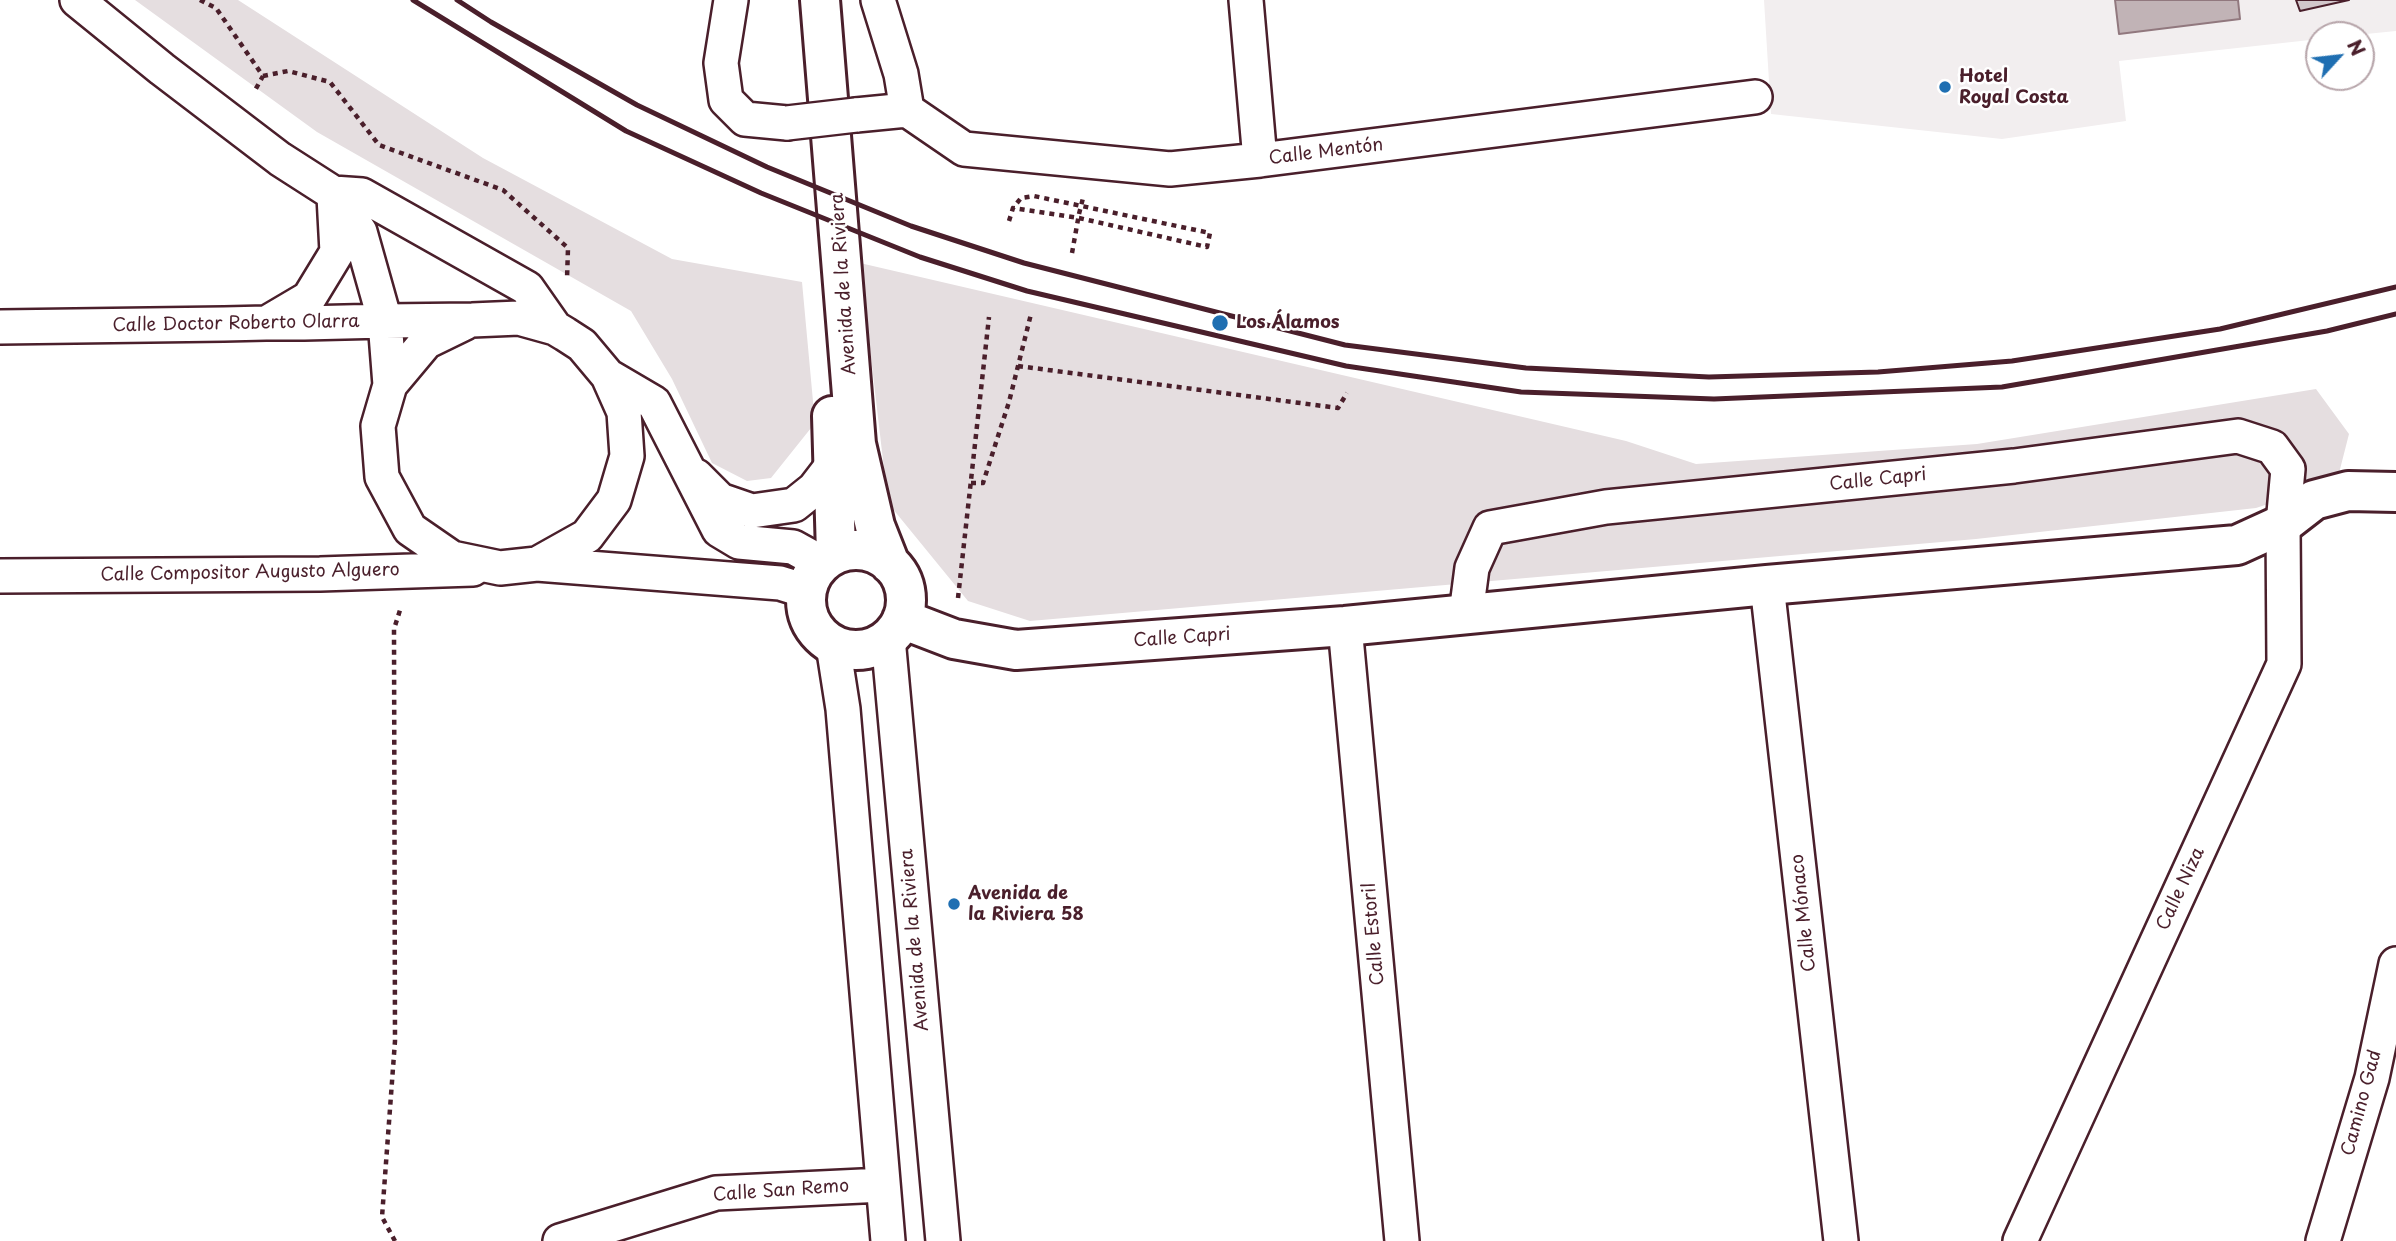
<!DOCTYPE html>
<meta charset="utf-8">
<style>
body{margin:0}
#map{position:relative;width:2396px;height:1241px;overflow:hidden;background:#fff;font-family:"Playpen Sans",sans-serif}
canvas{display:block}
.north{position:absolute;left:2305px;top:21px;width:70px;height:70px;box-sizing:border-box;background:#fff;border:2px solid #b7a5aa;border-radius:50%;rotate:63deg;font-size:19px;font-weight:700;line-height:28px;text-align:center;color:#4a1f2b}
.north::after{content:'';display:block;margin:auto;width:24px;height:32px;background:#1f6fb2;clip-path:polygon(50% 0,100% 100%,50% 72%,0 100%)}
</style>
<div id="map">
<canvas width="2396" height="1241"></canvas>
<div class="north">N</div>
</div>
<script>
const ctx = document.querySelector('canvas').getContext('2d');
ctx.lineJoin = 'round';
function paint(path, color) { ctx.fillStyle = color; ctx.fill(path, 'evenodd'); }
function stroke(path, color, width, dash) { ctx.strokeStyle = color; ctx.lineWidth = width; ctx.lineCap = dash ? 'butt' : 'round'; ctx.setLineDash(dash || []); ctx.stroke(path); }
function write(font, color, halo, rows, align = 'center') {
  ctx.font = font + ' "Playpen Sans",sans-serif'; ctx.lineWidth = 5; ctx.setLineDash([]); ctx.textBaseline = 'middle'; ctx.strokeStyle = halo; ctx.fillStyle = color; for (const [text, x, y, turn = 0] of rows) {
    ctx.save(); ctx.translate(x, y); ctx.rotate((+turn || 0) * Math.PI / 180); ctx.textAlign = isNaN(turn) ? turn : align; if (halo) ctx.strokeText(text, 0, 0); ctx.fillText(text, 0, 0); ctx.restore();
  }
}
paint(new Path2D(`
 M1764 0H2396V31L2356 35H2319V39L2119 61 2126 121 2002 139 1771 114Z`), '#f2eeef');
paint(new Path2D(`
 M135 0H238L483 158 672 259 802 282 815 423 771 478 747 481 712 463 672 379 631 311 317 132Z
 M860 263 1626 441 1696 464 1977 444 2316 389 2349 434 2337 481 2256 508 1976 539 1030 621 968 601 888 503Z`), '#e5dee0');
const water = new Path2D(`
 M2115 0H2238L2240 19 2119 34Z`);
paint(water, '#c1b3b6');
stroke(water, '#91787e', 2);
const building = new Path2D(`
 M2296 0H2349L2300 11Z`);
paint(building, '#d2c7cb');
stroke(building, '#4a1f2b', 2);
const minor = new Path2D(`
 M731 0 721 63 726 100 745 119 787 123
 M878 0 901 74 907 110
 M1246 0 1260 160
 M907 110 964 149 1170 169 1260 160 1755 97
 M856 115 907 110
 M333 193 362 195 527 288 555 328
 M270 321 309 298 337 252 334 196
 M0 327 224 324 266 323H304L385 321 472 320 519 318 555 328 565 334 582 345 608 376 624 412 627 456 614 500 587 536 537 564 500 568 452 558 410 529 382 477 378 426 390 385 385 321 360 232 333 193 280 159 162 69 77 0
 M608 376 654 403 719 530 739 542 793 547 822 563
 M390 385 426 342 465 323
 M696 476 720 500 752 511 794 505 814 489 834 463
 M537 564 780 583 806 591
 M0 576 320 574 473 569
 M1767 585 1841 1241
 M1466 614 1472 568 1490 528 1606 507 2014 466 2238 436 2272 447 2288 469 2283 524 2284 664 2020 1241
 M1345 626 1402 1241
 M888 638 943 1241
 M833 645 843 709 888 1241
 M560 1241 716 1193 883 1185
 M2323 1241 2372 1078 2396 964`);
const tertiary = new Path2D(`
 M820 0 856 444 875 526 890 564
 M832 416 836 554
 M806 600a50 50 0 1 1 100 0a50 50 0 1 1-100 0Z
 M902 619 954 639 1016 650 1345 626 1767 585 2237 545 2283 524 2314 500 2348 491 2396 492`);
stroke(minor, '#4a1f2b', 38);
stroke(tertiary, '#4a1f2b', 44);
stroke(new Path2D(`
 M200 0 216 8 263 76 254 92
 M263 76 288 71 330 82 379 145 503 190 568 248 567 279
 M1009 221 1013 208 1021 198 1034 196 1210 233 1207 247 1079 218 1013 208
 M1072 253 1079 214
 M1018 366 1338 408 1347 393
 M971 483H983L1009 402 1031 314
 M958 598 989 317
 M395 1241 382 1217 395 1041 394 629 401 607`), '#4a1f2b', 4.5, [5, 5]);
stroke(minor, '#fff', 33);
stroke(tertiary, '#fff', 38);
stroke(new Path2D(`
 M413 0 626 131 761 193 920 257 1027 291 1346 366 1521 392 1714 399 2002 387 2327 331 2396 314
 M457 0 491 22 637 105 767 167 911 226 1024 263 1345 345 1526 368 1709 377 1878 372 2012 361 2220 329 2396 287`), '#4a1f2b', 5);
const minorBridge = new Path2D(`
 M787 123 856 115`);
stroke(minorBridge, '#4a1f2b', 38, []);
stroke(new Path2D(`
 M1079 214 1083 198`), '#4a1f2b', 4.5, [5, 5]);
stroke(minorBridge, '#fff', 33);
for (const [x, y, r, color] of [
 [1945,87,7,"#1f6fb2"],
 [1220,323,9,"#1f6fb2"],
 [954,904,7,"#1f6fb2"]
]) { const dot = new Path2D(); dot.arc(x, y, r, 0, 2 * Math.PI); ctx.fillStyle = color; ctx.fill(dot); stroke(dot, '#fff', 2.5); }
write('bold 18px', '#4a1f2b', '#fff', [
 ["Hotel",1959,77],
 ["Royal Costa",1959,98],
 ["Los Álamos",1236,323],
 ["Avenida de",968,894],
 ["la Riviera 58",968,915]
], 'left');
write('18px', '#4a1f2b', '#fff', [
 ["Calle Mentón",1326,152,-7],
 ["Avenida de la Riviera",844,284,-94],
 ["Calle Doctor Roberto Olarra",236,324,-1],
 ["Calle Capri",1878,480,-6],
 ["Calle Compositor Augusto Alguero",250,573,-1],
 ["Calle Capri",1182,638,-4],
 ["Calle Niza",2181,889,-65],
 ["Calle Mónaco",1804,913,-96],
 ["Calle Estoril",1374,934,-95],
 ["Avenida de la Riviera",915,940,-95],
 ["Camino Gad",2362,1103,-75],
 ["Calle San Remo",781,1191,-4]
]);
</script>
